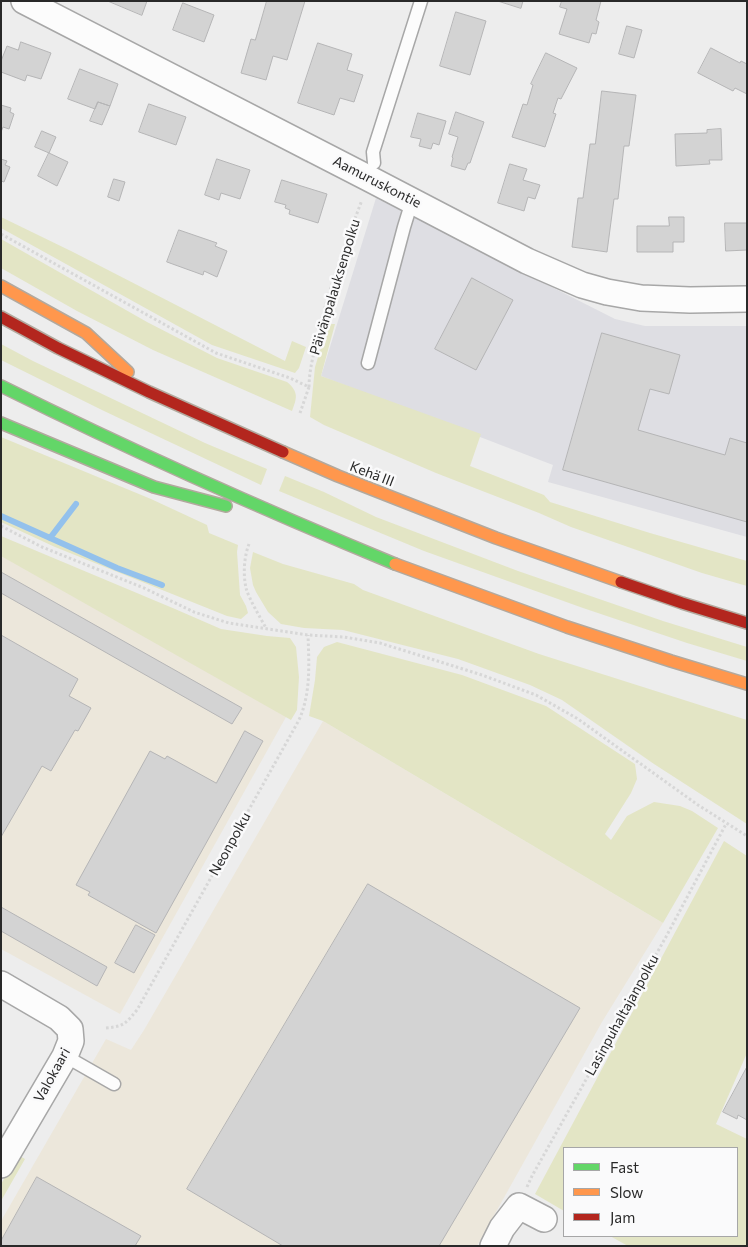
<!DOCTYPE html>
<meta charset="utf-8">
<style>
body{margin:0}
#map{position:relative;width:748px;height:1247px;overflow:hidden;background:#ededed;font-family:Commissioner,sans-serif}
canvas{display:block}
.frame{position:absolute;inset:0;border:2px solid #292929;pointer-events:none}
.legend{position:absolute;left:563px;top:1147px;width:175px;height:90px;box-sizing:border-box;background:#fafafb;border:1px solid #a6a6a7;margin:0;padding:6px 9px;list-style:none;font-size:15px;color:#292929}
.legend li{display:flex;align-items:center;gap:10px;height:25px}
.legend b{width:25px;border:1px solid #a6a6a7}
</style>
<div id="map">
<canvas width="748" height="1247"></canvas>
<div class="frame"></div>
<ul class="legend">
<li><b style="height:6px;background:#63d668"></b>Fast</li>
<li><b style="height:6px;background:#ff974d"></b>Slow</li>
<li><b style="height:6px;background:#b3261e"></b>Jam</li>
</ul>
</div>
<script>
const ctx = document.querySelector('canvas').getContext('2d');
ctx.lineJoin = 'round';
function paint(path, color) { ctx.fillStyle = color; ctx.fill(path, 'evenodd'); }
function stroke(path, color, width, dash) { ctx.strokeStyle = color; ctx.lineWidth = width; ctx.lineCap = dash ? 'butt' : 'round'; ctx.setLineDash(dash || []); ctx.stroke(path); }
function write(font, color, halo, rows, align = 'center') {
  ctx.font = font + ' Commissioner,sans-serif'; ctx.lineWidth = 5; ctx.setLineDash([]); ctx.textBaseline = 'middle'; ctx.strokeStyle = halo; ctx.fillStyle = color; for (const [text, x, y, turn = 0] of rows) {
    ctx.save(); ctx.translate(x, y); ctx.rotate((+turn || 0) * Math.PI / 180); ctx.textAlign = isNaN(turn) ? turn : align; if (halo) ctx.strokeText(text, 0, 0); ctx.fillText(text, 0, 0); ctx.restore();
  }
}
paint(new Path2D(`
 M376 198 615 319 645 326H747V537L548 482 553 465 321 376Z`), '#dedee3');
paint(new Path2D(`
 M1 547 293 711 286 717 120 1014 1 949Z
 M323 721 663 923 602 1022 477 1246H1V1221L106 1039 131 1050 144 1030Z`), '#ece7db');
paint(new Path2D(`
 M1 217 73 252 285 361 292 341 306 347 299 368 295 373 212 345 1 228Z
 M1 239 147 322 217 358 287 382C299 392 297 398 292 411L153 350 77 311 1 268Z
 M332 324H335L321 376 481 434 470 466 544 495 550 502 650 533 747 561V586L702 573 571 527 539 513 436 473 324 425 310 417 315 367 328 325Z
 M1 344 33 361 205 443 267 469 261 485 104 411 1 360Z
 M1 437 151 499 207 525 209 533 238 545 237 552 240 595 246 606 248 613 241 619 227 616 55 547 1 522Z
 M285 476 324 492 376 517 518 571 663 621 747 647V661L687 643 583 608 424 551 279 491Z
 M1 536 175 609 221 629 267 636 290 638 296 647 299 677 297 710 291 720 1 556Z
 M253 552 283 564 354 584 363 590 539 654 747 720V824L654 764 562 700 530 685 458 659 343 630 304 628 281 624 268 612 256 592 253 585 250 568Z
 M337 642 462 675 546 706 635 764 637 779 631 793 605 834 611 840 627 816 654 802 680 806 692 811 718 828 663 923 323 721 309 716 315 680 317 657 324 647Z
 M724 841 747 856V1053L716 1124 747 1139V1246H628L610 1236H737V1148H564V1211L535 1194Z
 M18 1155 25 1159 1 1201V1184Z`), '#e3e5c5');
stroke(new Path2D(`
 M1 516 117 568 162 585
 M50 538 76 504`), '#93c1ec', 6);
const building = new Path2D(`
 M108 1H147L142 15Z
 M267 1H305L287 60 273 56 266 80 241 73 251 39 255 40Z
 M498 1H523L521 8Z
 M562 1H601L596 20 599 22 596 34 592 33 589 43 559 34 567 9 560 7Z
 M183 3 214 15 204 42 173 30Z
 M456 12 486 21 470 75 440 66Z
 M627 26 642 30 634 58 619 54Z
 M21 42 51 53 41 79 27 75 25 81 1 72V61L7 46 18 50Z
 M318 43 352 54 347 70 363 75 354 102 340 98 334 115 298 103Z
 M711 48 740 63 741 61 747 64V94L735 88 733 91 698 73Z
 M546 53 577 68 561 99 558 98 553 113 556 114 545 147 512 137 523 104 527 105 533 85 531 84Z
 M80 69 118 84 110 106 98 102 95 109 68 99Z
 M602 91 636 95 629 146H624L618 199H614L607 252 572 247 578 198H583L590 144H595Z
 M98 102 110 106 102 125 90 121Z
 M149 104 186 117 176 145 139 132Z
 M1 105 11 108 10 112 14 114 9 129 3 127 1 132Z
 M456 112 484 122 470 163H468L465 170 451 166 453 158 452 157 458 137 449 134Z
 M418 113 446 121 439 145 433 143 431 149 419 146 421 139 411 137Z
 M721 129 722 160H709L710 164 676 166 675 134 707 133V130Z
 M42 131 56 137 49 153 35 147Z
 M49 153 68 162 57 186 38 176Z
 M1 159 7 161 5 165 10 167 4 182 1 181Z
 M217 159 250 170 240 199 221 193 219 200 205 195Z
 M510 164 527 169 523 180 540 185 535 199 528 197 524 211 498 203Z
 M114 179 125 182 119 201 108 197Z
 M282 180 327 194 318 223 289 214 290 210 285 208 286 205 275 202Z
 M669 217H684V242H673V252H637V226H669Z
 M725 223H747V250L726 251Z
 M179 230 217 243 215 246 227 251 217 277 204 271 203 275 167 262Z
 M472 278 513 300 476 370 435 349Z
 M602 333 680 355 669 394 650 389 638 430 725 455 730 438 747 443V522L563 470Z
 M1 572 242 708 232 724 1 593Z
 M1 635 78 679 69 696 91 708 78 731 75 730 51 771 42 766 1 837Z
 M245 731 263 741 156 933 88 895 90 892 76 885 150 751 165 759 167 756 216 783Z
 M368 884 580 1008 439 1246H283L187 1189Z
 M1 907 107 967 97 986 1 931Z
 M136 925 155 935 134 973 115 963Z
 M747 1067V1120L738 1115 737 1119 723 1112Z
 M37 1177 141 1236 135 1246H1V1241Z`);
paint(building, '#d3d3d3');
stroke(building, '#b5b5b6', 1);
const lane = new Path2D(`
 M374 163 373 152 421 1
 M368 363 404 227 412 201
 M65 1056 114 1084`);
const street = new Path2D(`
 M24 1 370 179 527 261 582 285 607 292 641 298 690 300 747 299
 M1 984 59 1018 70 1029 71 1041 65 1056 1 1165
 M493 1246 502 1228 519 1206 544 1219`);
const fast = new Path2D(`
 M1 386C130 450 262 509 395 564
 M1 423 154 487 226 506`);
const slow = new Path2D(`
 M1 286 86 333 128 372
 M283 452 338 476 496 538 621 582
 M395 564 567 627 671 661 747 684`);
const jam = new Path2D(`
 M1 317 58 348 149 392 283 452
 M621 582 682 603 747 623`);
stroke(lane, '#a7a7a7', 15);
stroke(street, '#a7a7a7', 28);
stroke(fast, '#b2a99e', 14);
stroke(slow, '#b2a99e', 14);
stroke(jam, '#b2a99e', 14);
stroke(new Path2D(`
 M1 234 216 353 290 378 309 387 300 413
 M309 387C309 370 314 354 317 338 328 291 345 245 362 200
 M1 526 42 547 144 588 194 612 229 623 308 635 344 637 380 643 482 675 536 695 578 719 698 805 747 836
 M249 544C244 557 243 574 246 588 249 599 260 617 266 628
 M106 1028C125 1026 125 1024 137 1010L299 720C311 693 309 664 308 635
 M527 1187 532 1176 667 935 726 824`), '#d7d7d7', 3, [2.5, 2.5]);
stroke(lane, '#fcfcfc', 12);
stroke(street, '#fcfcfc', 25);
stroke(fast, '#63d668', 11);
stroke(slow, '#ff974d', 11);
stroke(jam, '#b3261e', 11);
write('14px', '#292929', '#fafafb', [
 ["Aamuruskontie",377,182,27],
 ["Päivänpalauksenpolku",335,287,-73],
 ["Kehä III",372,474,21],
 ["Neonpolku",230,844,-61],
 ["Lasinpuhaltajanpolku",622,1015,-61],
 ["Valokaari",52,1075,-61]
]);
</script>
